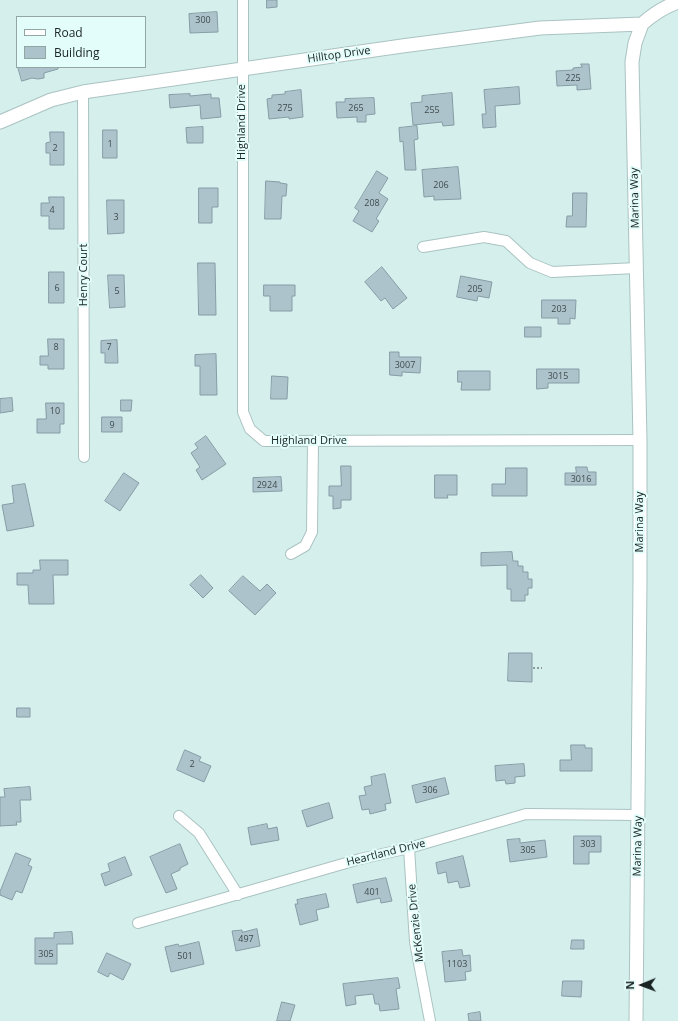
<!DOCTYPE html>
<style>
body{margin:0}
#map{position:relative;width:678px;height:1021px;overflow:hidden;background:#d5efed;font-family:"Open Sans",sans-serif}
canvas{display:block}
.legend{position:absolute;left:16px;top:16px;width:130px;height:52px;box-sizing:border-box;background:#e2fdfa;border:1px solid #92a6a4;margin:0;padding:5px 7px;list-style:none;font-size:12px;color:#1a2423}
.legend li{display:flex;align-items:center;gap:8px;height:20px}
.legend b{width:20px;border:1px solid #92a6a4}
.north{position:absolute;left:622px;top:965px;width:40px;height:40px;-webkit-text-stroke:3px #e2fdfa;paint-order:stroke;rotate:269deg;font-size:11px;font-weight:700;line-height:16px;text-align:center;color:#1a2423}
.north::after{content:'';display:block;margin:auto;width:14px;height:18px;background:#1a2423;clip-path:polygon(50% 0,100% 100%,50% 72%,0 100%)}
</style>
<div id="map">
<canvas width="678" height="1021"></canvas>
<ul class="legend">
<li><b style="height:5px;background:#fff"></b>Road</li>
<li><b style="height:11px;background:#adc3cc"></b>Building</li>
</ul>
<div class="north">N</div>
</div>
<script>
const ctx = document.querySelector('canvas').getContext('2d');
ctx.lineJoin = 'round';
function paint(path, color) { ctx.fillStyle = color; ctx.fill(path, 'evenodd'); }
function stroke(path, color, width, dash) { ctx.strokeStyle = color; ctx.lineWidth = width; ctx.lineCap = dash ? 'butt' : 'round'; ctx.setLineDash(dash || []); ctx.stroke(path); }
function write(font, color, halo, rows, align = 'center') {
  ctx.font = font + ' "Open Sans",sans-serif'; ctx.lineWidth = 4; ctx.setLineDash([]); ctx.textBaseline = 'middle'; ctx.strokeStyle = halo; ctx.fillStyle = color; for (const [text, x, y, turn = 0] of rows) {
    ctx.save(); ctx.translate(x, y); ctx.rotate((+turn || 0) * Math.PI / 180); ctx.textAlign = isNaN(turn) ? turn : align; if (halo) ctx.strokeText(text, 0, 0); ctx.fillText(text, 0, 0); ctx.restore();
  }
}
const building = new Path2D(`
 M267 0H277V7L267 8Z
 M217 12 218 32 190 33 189 14Z
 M581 64H589L591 89 577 90V85L557 86 556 71 573 70V68L582 67Z
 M18 67H58V69L44 73V78L38 79 32 78 22 81Z
 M519 87 520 104 495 106 496 127 483 128 482 114H486L484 90Z
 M301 90 303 117 289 119V117L269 119 267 99 272 98V95L285 94V92Z
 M452 93 454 125 443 126 442 122 413 125 411 103 422 102V96Z
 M190 94V96L211 94V98H219L221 117 201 119 200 105 170 108 169 95Z
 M374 98 375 114 366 115V122H357V117L337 118 336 102H345V99Z
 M417 126 418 139 414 140 416 170H405L403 141 400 142 399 128Z
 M203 127V143H187L186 128Z
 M103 130H117V158H103Z
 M50 132H64V165H50V153H46V143L50 142Z
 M458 167 461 199 434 200V196L424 197 422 170Z
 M377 171 388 178 379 193 388 199 376 219 379 221 372 232 353 221 359 211 355 208Z
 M266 181 280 182V183L287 184 286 196H282L281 219H265Z
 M199 188H218V207H212V223H199Z
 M573 193H587L586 227H566L567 216H572Z
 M49 197H64V229H49V216H41V203H49Z
 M107 200H124V233L108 234Z
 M198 263H215L216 315H199Z
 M382 267 407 298 393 309 385 298 381 301 365 282Z
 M49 272H64V303H49Z
 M108 275H124L125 307 110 308Z
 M461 276 492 282 489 298 478 296 477 301 457 297Z
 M264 285H295V296H292V311H270V296H264Z
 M542 300H576L575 319 570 318V324H558V318H542Z
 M525 327H541V337H525Z
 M48 339H64V369H48V365H40V356H48Z
 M117 340 118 363H105V353H101V341Z
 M390 352H399V357H421L420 373 402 372V376L390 375Z
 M216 354 217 395H200V366H195V355Z
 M537 369H579V383H548V388L537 389Z
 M458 371H490V390H461L462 382H458Z
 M272 376 288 377 287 399H271Z
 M12 398 13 411 0 413V399Z
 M121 400H132L131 411H121Z
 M46 403H64V424H60V433H37V419H46Z
 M102 417H122V432H102Z
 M206 436 226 464 202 480 196 470 200 467 191 453 198 448 195 444Z
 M341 466H351V500H341V508L333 509V496H329V486H341Z
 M576 467H587L588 472H596V485H565V473H576Z
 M506 468H527V496H492V484H505Z
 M124 473 139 483 120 511 105 501Z
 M435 475H457V495H447L448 498H435Z
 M281 477 282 491 253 492V478Z
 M25 484 34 526 7 531 2 505 14 503 12 486Z
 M512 552 513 561H518V566H523V572H528V579H532V588H528V595H525V601H511V589H507V565L481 566V553Z
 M40 560H68V575H53L54 604H29L28 585H17V573H33V570H40Z
 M201 575 213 588 203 598 190 585Z
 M243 576 260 591 267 584 276 593 255 615 229 591Z
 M509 653H532V682L508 681Z
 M17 708H30V717H17Z
 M571 745H585V748H592V771H560V760H571Z
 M185 750 201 757 199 761 211 766 204 782 177 770Z
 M524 764 525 776 515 777V783L506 784 505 780 496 781 495 766Z
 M385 774 391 803 385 804 386 810 370 814 369 809 362 810 359 796 366 795 364 787 372 785 371 777Z
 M445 778 449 794 416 803 412 786Z
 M30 787 31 800H20L21 822H16L17 825 0 826V797H5L4 789Z
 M329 803 333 818 307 827 302 811Z
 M267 824 268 829 277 827 279 840 251 845 248 828Z
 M574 836H601V852H589V864H574Z
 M520 839V843L545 840 547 857 510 862 507 840Z
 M180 844 188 864 180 868V870L171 874 177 889 166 893 150 857Z
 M16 853 31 859 28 865 32 867 22 893 16 891 12 900 0 895V892Z
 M463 856 470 886 460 888 458 881 448 883 446 872 438 874 436 863Z
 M125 857 132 875 105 886 101 874 110 871 108 864Z
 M386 878 392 901 381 903 380 898 357 903 353 885Z
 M326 894 329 907 316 910 318 920 300 925 295 904H298L297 900Z
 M257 929 260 946 236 951 232 931 242 930V932Z
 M72 932 73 944H57V964H35V938H54V933Z
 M572 940H584V949H571Z
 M199 942 204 964 171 972 165 947 178 944 179 946Z
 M462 950 463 956 470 955 471 971 465 972 466 980 445 982 442 952Z
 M107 953 131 964 123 980 110 973 108 977 98 972Z
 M398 978 400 988 396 989 399 1009 380 1011 379 1004H375L373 994 355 996 356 1004 346 1006 343 984Z
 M563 981H582L581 997 562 996Z
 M282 1002 295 1005 290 1021H277Z
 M480 1012 481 1021H469L468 1014Z`);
paint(building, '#adc3cc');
stroke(building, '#869ca5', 1);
const minor = new Path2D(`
 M243 0V412L250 429 264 441 640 440
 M83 92 84 457
 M423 247 484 237 506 241 530 263 552 272 637 268
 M291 554 305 546 312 532 313 442
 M179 816 199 833 238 895
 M409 848 415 942 430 1021
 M138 923 360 859 409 848 526 814 639 815`);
const tertiary = new Path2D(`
 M0 122 51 100 83 92 402 46 540 28 642 24C653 14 664 7 678 2
 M636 1021 640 580V440L632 62 635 43 642 24`);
stroke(minor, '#aac3c1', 12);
stroke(tertiary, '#aac3c1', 15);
stroke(new Path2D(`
 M533 668H542`), '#708180', 1.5, [2, 2]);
stroke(minor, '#fff', 10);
stroke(tertiary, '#fff', 13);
write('9px', '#3f4c4d', null, [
 ["300",203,20],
 ["225",573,78],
 ["275",285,108],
 ["265",356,108],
 ["255",432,110],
 ["1",110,144],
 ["2",55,148],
 ["206",441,185],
 ["208",372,203],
 ["4",52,210],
 ["3",116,217],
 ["6",57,288],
 ["205",475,289],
 ["5",117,291],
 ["203",559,309],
 ["8",56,347],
 ["7",109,347],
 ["3007",405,365],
 ["3015",558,376],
 ["10",55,411],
 ["9",112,425],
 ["3016",581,479],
 ["2924",267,485],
 ["2",192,764],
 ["306",430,790],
 ["303",588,844],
 ["305",528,850],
 ["401",372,892],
 ["497",246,939],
 ["305",46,954],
 ["501",185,956],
 ["1103",457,964]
]);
write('11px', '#1a2423', '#e2fdfa', [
 ["Hilltop Drive",339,55,-8],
 ["Highland Drive",242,122,-90],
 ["Marina Way",635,198,-91],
 ["Henry Court",84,275,-90],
 ["Highland Drive",309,441],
 ["Marina Way",640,522,-90],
 ["Marina Way",638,846,-89],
 ["Heartland Drive",386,853,-14],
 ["McKenzie Drive",416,923,-96]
]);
</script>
